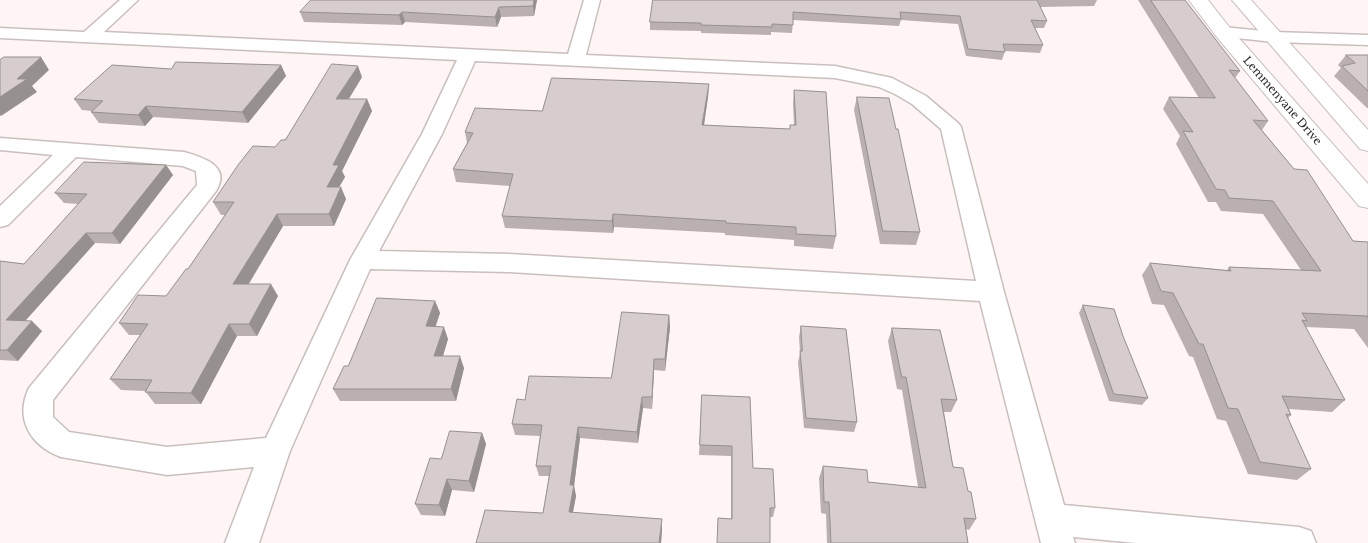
<!DOCTYPE html>
<style>
body{margin:0}
canvas{display:block;background:#fef5f4}
</style>
<canvas width="1368" height="543"></canvas>
<script>
const ctx = document.querySelector('canvas').getContext('2d');
ctx.lineJoin = 'round';
function stroke(path, color, width, dash) { ctx.strokeStyle = color; ctx.lineWidth = width; ctx.lineCap = dash ? 'butt' : 'round'; ctx.setLineDash(dash || []); ctx.stroke(path); }
function paint(path, color) { ctx.fillStyle = color; ctx.fill(path, 'evenodd'); }
function write(font, color, halo, rows, align = 'center') {
  ctx.font = font + ' "Libre Baskerville",serif'; ctx.lineWidth = 4; ctx.setLineDash([]); ctx.textBaseline = 'middle'; ctx.strokeStyle = halo; ctx.fillStyle = color; for (const [text, x, y, turn = 0] of rows) {
    ctx.save(); ctx.translate(x, y); ctx.rotate((+turn || 0) * Math.PI / 180); ctx.textAlign = isNaN(turn) ? turn : align; if (halo) ctx.strokeText(text, 0, 0); ctx.fillText(text, 0, 0); ctx.restore();
  }
}
const street = new Path2D(`
 M120 0H138L104 32 568 54 584 0H600L586 55 835 66 892 78 926 96 958 123 961 127 1004 292 1064 505 1299 527 1311 531 1316 543H1136L1073 537 1075 543H1041L980 301 509 272 370 269 290 451 259 543H225L254 467 167 475 61 457C31 446 14 419 29 388L197 185 196 171 183 166 76 157 8 225 0 227V206L53 155 0 150V138L184 152C202 157 232 166 216 191L53 400V417L69 432 167 447 266 438 350 260 422 134 457 60 0 38V28L84 32ZM475 61 835 78 879 87 895 94 912 104 941 129 976 281 509 254 379 251 442 134Z
 M1223 27 1274 32 1368 35V45L1274 42 1217 36 1214 32 1217 28Z`);
const secondary = new Path2D(`
 M1189 0H1208L1230 28 1368 184V208L1359 206 1216 36Z
 M1232 0H1251L1368 130V151L1360 149Z`);
stroke(street, '#c9bfbe', 3);
stroke(secondary, '#c9bfbe', 2);
paint(street, '#fff');
paint(secondary, '#fff');
paint(new Path2D(`
 M537 0 534 16 501 17 497 27 405 22 402 25 304 22 300 12Z
 M653 0H1097L1094 6 1040 7 1047 21 1044 28H1035L1043 45 1040 53 1005 51 1002 60 966 56 958 24 901 20 899 26 793 20 792 33 771 32V35L701 33V31L650 30V22Z
 M1138 0H1185L1240 71 1235 78 1268 121 1262 130 1353 241 1368 242V348L1354 329 1305 327 1345 400 1332 412 1289 409 1291 415 1288 418 1311 469 1297 480 1248 474 1226 421 1217 419 1193 357 1189 356 1164 305 1152 304 1142 275 1150 263 1227 270 1229 267 1301 270 1263 214 1221 211 1216 202H1208L1176 144 1180 136 1163 109 1169 97 1199 98Z
 M1346 55H1368V108H1367L1334 76 1341 68 1338 65Z
 M281 65 286 76 248 123 153 117 145 126 99 123 91 112 92 111 82 110 74 99 171 69Z
 M362 77 349 99H367L372 111 342 171 345 177 339 187 346 199 334 226H283L249 284 278 296 257 336H237L201 404H155L145 391 121 390 110 379 140 335H129L119 323 166 296 188 269 225 215H221L213 202 275 147Z
 M709 84 708 97 704 125 790 129V125H794L793 103 794 90 836 236 833 249 794 246V240L725 235V233L614 227 613 233 505 228 502 216 510 186 456 182 453 169 467 143 465 132 542 111Z
 M857 97 896 129 920 232 916 245 880 244 854 110Z
 M166 165 173 175 120 244 95 243 25 321 42 331 18 361 0 360V261L24 264 78 204 64 203 55 193Z
 M435 301 440 313 436 326 448 339 443 356 464 368 456 401H340L333 389 348 366Z
 M1083 305 1123 336 1148 398 1142 405 1109 401 1079 313Z
 M669 315 670 327 665 371 654 370 652 409 643 408 638 443 580 438 574 486 576 496 573 512 662 529 661 543H476L543 513 549 476H539L536 466 540 436 515 435 512 424 525 400 611 378Z
 M801 326 857 422 854 432 804 428 798 362 800 353 799 337Z
 M892 328 957 400 951 412H944L953 467 968 491 976 519 969 530 966 529 968 543H827L826 514 821 513 819 478 823 466 868 482 918 487 902 390 897 389 888 341Z
 M702 395 753 468 775 508 773 517 731 519V456L699 455Z
 M482 433 486 444 474 492 452 490 445 516 421 515 415 504 441 459Z`), '#b9b0af');
paint(new Path2D(`
 M534 0H537L534 16 533 6Z
 M499 7 501 17 497 27 495 17Z
 M402 12 405 22 402 25 399 15Z
 M41 57 49 70 32 86 37 92 1 116 0 115V97L17 79Z
 M281 65 286 76 248 123 242 112Z
 M358 66 362 77 341 111 336 99Z
 M709 84 708 97 702 138V125Z
 M367 99 372 111 342 171 345 177 332 199 327 187 333 165Z
 M146 106 153 117 145 126 138 115Z
 M166 165 173 175 120 244 112 233Z
 M341 187 346 199 334 226 329 214Z
 M277 214 283 226 241 296 233 284Z
 M613 214 614 227 613 233 612 221Z
 M86 233 95 243 17 330 6 320Z
 M271 284 278 296 257 336 249 324Z
 M435 301 440 313 431 338 426 326Z
 M669 315 670 327 665 371V359Z
 M32 321 42 331 18 361 7 350Z
 M229 324 237 336 201 404 191 393Z
 M444 327 448 339 439 369 434 356Z
 M460 356 464 368 456 401 451 389Z
 M654 359V370L652 409V397Z
 M642 397 643 408 638 443 637 432Z
 M578 427 580 438 574 486 576 496 571 522 569 512 570 485Z
 M482 433 486 444 474 492 469 481Z
 M447 479 452 490 445 516 439 505Z
 M662 519V529L661 543H659Z`), '#96908f');
const building = new Path2D(`
 M311 0H534L533 6 499 7 495 17 402 12 399 15 300 12Z
 M653 0H1037L1047 21 1031 20 1043 45 1003 44 1005 52 968 49 960 16 900 12 901 19 793 12V25L772 24V27L701 25V23L650 22Z
 M1151 0H1185L1240 71 1229 70 1268 121 1253 120 1294 169 1307 170 1353 241 1368 242V318L1367 316 1302 313 1307 321 1302 320 1345 400 1282 396 1291 415 1286 414 1311 469 1260 462 1238 409 1228 408 1203 344H1199L1173 293 1161 291 1150 263 1231 271 1229 267 1321 271 1273 201 1229 198 1225 190 1216 189 1183 131 1193 132 1169 97 1215 98Z
 M1346 55H1368V91L1342 66 1355 63Z
 M4 57H41L17 79H27L0 97V60Z
 M176 62 281 65 242 112 146 106 138 115 91 112 103 101 74 99 112 65 171 69Z
 M332 64 358 66 336 99H367L333 165H339L327 187H341L329 214H277L233 284H271L249 324H229L191 393 145 392 152 380 110 379 148 324 119 323 138 295 166 296 186 269H188L234 202H213L238 165 253 146 275 147 281 140H285Z
 M552 78 666 82 709 84 702 125 790 129V125H796L794 90 826 92 836 236 796 234V227L726 223V221L613 214 612 221 502 216 513 174 453 169 473 133 465 132 475 108 542 111Z
 M857 97 889 98 896 129H898L920 232 883 231Z
 M84 162 166 165 112 233H86L6 320 32 321 7 350H0V261L24 264 87 194 55 193Z
 M377 298 435 301 426 326 444 327 434 356H460L451 389H333L344 366H348Z
 M1083 305 1114 309 1123 336 1148 398 1114 394Z
 M622 312 669 315 665 359H654L652 397H642L637 432 578 427 570 485H574L569 512 662 519 659 543H476L485 510 543 513 551 466H536L542 425 512 424 517 399 525 400 529 376 611 378Z
 M801 326 846 329 857 422 806 418 800 351H802Z
 M892 328 940 330 957 400 941 399 953 467 963 468 968 491 971 492 976 519 964 518 968 543H831L829 502H824L823 466 867 470 868 482 926 488 906 377H902Z
 M702 395 750 397 753 468 773 469 775 508H770V543H717L718 518 732 519V446L700 445Z
 M450 431 482 433 469 481 447 479 439 505 415 504 430 458 441 459Z`);
paint(building, '#d7cdcc');
stroke(building, '#96908f', 1);
write('11px', '#282524', '#fff', [
 ["Lemmenyane Drive",1282,101,49]
]);
</script>
